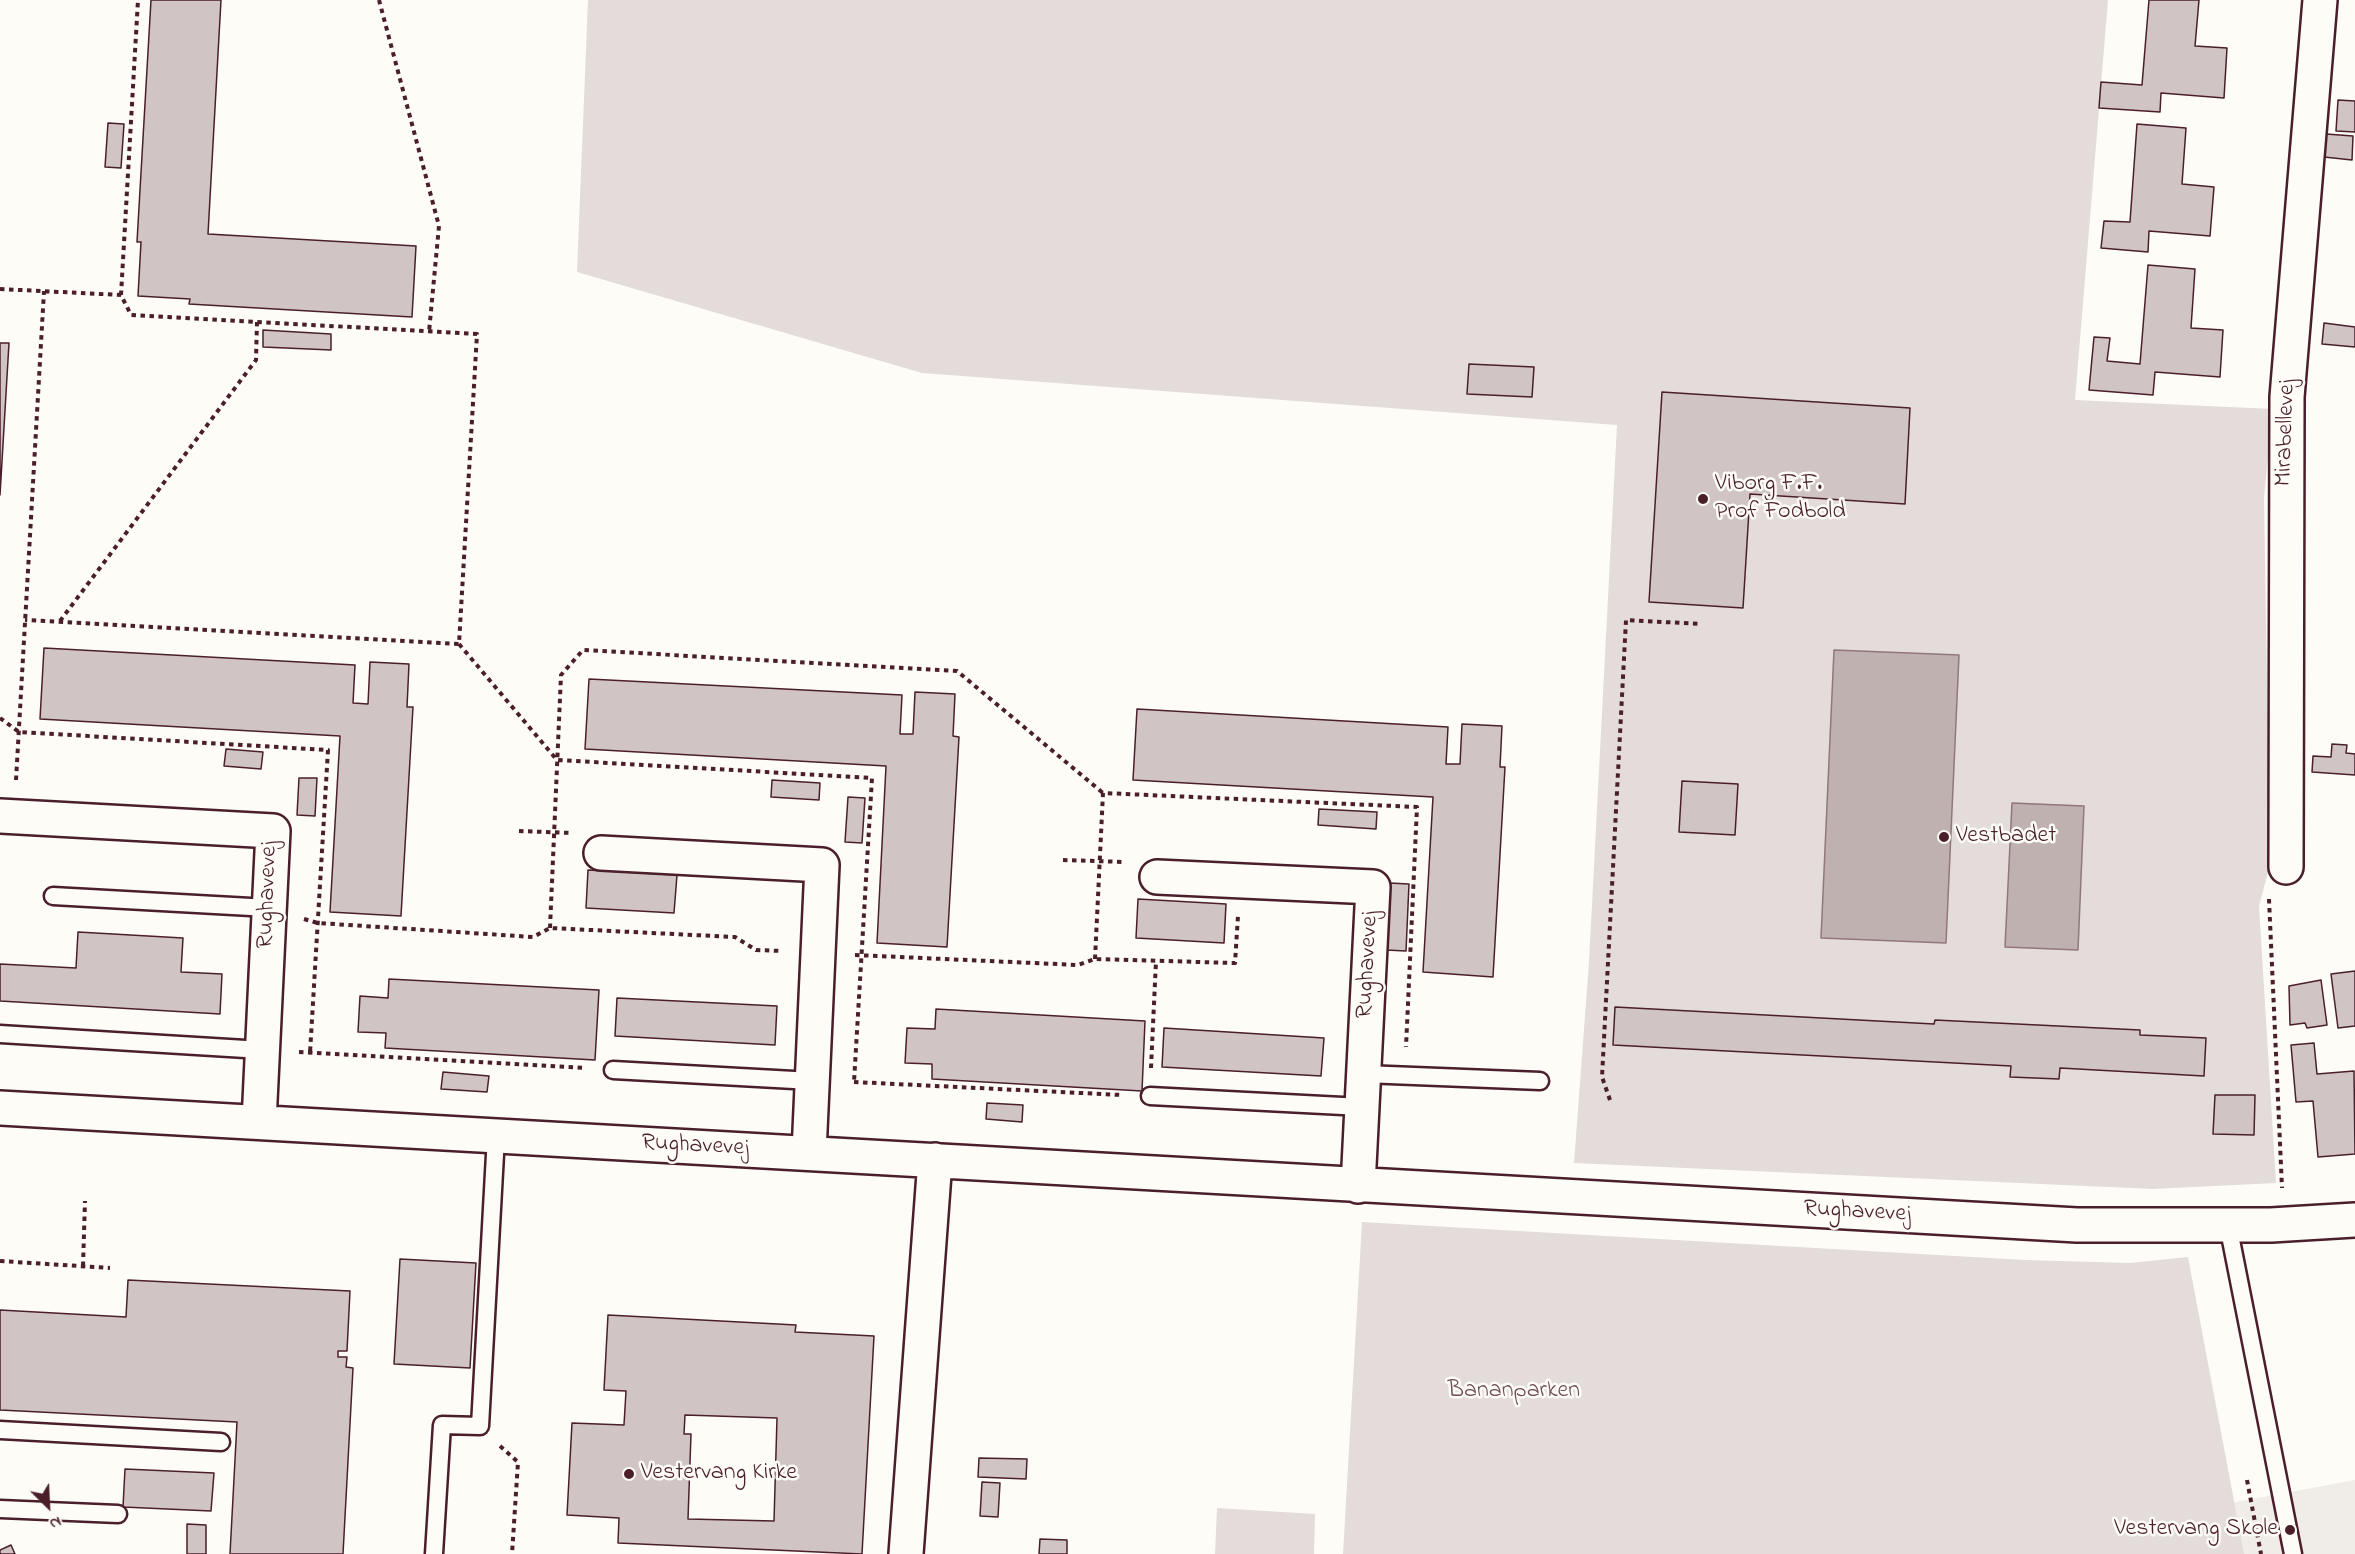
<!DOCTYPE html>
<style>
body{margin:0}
#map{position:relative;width:2355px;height:1554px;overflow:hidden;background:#fdfcf7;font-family:"Indie Flower",sans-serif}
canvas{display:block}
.north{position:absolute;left:18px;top:1476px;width:60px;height:60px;-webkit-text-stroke:4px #fdfcf7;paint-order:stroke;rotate:156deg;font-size:16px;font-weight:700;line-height:24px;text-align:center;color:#4a1f2b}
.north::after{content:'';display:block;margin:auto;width:21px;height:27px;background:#4a1f2b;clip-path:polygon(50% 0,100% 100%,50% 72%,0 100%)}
</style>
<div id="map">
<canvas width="2355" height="1554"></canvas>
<div class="north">N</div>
</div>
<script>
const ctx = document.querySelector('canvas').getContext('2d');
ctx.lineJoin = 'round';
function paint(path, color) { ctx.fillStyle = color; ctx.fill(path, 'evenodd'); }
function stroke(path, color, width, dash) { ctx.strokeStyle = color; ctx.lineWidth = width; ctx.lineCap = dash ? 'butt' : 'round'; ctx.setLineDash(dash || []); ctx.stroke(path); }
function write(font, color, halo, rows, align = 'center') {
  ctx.font = font + ' "Indie Flower",sans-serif'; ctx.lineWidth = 5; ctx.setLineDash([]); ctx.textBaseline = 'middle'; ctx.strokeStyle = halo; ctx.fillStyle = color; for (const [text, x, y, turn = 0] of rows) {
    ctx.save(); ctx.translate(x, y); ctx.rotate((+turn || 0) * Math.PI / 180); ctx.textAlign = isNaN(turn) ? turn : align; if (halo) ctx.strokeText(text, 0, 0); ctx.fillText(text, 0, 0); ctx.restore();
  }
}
paint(new Path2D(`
 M2355 1480V1554H2231L2220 1505Z`), '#f0ece8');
paint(new Path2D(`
 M588 0H2108L2075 400 2273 409 2264 497 2270 865 2259 906 2276 1183 2153 1189 1574 1163 1589 962 1617 425 922 373 577 272Z
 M1362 1222 2025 1260 2130 1263 2188 1257 2244 1554H1343Z
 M1217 1508 1315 1514 1314 1554H1215Z`), '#e3dcda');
const water = new Path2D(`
 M1834 650 1959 655 1946 943 1821 938Z
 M2012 803 2084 806 2078 950 2005 947Z`);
paint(water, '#c0b1b1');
stroke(water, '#91777b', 1.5);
const building = new Path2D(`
 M151 0H221L208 234 416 246 412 317 189 304 190 299 138 296 141 242H137Z
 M2149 0H2199L2195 46 2227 48 2224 98 2161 93 2160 112 2099 108 2101 82 2142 85Z
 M2338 100 2355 101V132L2336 131Z
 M108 123 124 124 121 168 105 167Z
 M2137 124 2186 128 2182 184 2214 187 2210 236 2149 231 2148 252 2101 248 2104 221 2130 222Z
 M2326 134 2353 136 2352 160 2324 157Z
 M2148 265 2195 269 2191 328 2223 330 2220 377 2155 372 2153 395 2089 390 2094 337 2110 338 2107 361 2140 364Z
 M2324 323 2355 327V347L2322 344Z
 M263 330 331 334V350L263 347Z
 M0 343H9L0 495Z
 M1469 364 1534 367 1532 397 1467 394Z
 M1662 392 1910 408 1905 504 1750 494 1743 608 1649 602Z
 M44 648 355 665 353 703 368 704 370 662 409 664 407 707H413L401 916 330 912 340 736 40 719Z
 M589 679 902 695 900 734H913L915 692 955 694 953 736 959 737 947 947 877 943 886 766 585 749Z
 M1137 709 1448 727 1446 764H1460L1462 724 1502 726 1500 767H1505L1493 977 1423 972 1433 797 1133 780Z
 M2332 744 2347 745 2346 753 2355 754V775L2312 772 2313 756 2331 757Z
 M226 749 263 752 261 769 224 766Z
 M299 778H317L315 816 297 815Z
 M772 780 820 783 819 800 771 797Z
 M1682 781 1738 784 1735 835 1679 832Z
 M848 797 865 798 862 843 845 842Z
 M1319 809 1377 812 1376 829 1318 825Z
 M588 870 677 875 674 913 586 908Z
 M1389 883 1409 884 1406 951 1386 950Z
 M1138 899 1226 904 1224 943 1136 938Z
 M78 932 183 938 181 972 222 974 220 1014 0 1001V964L76 968Z
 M2355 971V1026L2338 1028 2331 974Z
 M389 979 599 990 595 1060 385 1048 386 1033 358 1032 360 996 388 998Z
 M2321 980 2327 1025 2307 1028 2305 1023 2290 1025 2289 986Z
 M617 998 777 1006 775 1045 615 1036Z
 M1615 1007 1934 1024 1935 1020 2140 1030V1035L2206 1038 2204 1076 2060 1068 2059 1079 2010 1077 2011 1066 1613 1045Z
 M936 1009 1145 1021 1142 1091 932 1079V1064L905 1063 907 1028 935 1029Z
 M1164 1028 1324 1038 1321 1076 1162 1067Z
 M2314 1043 2317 1074 2354 1071 2355 1154 2318 1157 2313 1101 2296 1102 2291 1045Z
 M443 1072 489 1076 487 1092 441 1089Z
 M2215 1095H2255L2254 1135 2213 1134Z
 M987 1103 1023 1105 1022 1122 986 1119Z
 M400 1259 476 1263 470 1368 394 1364Z
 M128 1280 350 1291 347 1351H338V1357H347L346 1367 353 1368 343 1554H230L237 1422 0 1410V1310L126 1317Z
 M608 1315 796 1325 795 1332 874 1336 862 1554 618 1543 619 1518 567 1515 572 1423 624 1425 626 1391 604 1390ZM685 1415 777 1418 774 1521 688 1519 691 1434H684Z
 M979 1458 1027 1459 1026 1479 978 1477Z
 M125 1469 214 1473 211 1511 123 1507Z
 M982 1482 1000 1483 998 1517 980 1516Z
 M187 1524 206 1525V1554H187Z
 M1040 1539 1067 1540V1554H1039Z
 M11 1545 15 1554H0V1550Z`);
paint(building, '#d0c5c4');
stroke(building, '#4a1f2b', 1.5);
const lane = new Path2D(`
 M53 896 269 908
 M0 1034 262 1050
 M613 1070 812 1081
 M1364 1074 1540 1081
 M1150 1096 1362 1107
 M2228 1225 2293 1554
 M0 1430 221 1442
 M0 1509 118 1514
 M434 1554 442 1425 480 1426 496 1136`);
const street = new Path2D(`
 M0 816 273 831 259 1122
 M601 853 822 865 809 1153
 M2286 867 2287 397 2320 0
 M1157 877 1373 887 1358 1186
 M0 1108 2077 1225H2271L2355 1220
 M906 1554 935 1160`);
stroke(lane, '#4a1f2b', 21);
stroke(street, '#4a1f2b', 38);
stroke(new Path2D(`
 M379 0 439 226 429 332
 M0 289 121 295 131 315 477 334 459 644 25 620
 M121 295 138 0
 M60 621 256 360 257 322
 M459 644 557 760 872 778 854 1082
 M0 718 19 732 328 750 310 1053
 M16 780 44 291
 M519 831 572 833
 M1063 860 1125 862
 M2269 899 2282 1188
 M304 919 318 923 533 937 550 928 735 937 756 950 782 951
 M550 928 561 675 583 650 957 671 1103 793
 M855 955 1078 965 1095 959 1235 963 1238 916
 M1095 959 1103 793 1417 807 1406 1047
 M299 1052 585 1068
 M1151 1068 1156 961
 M854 1082 1122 1095
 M1610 1100 1602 1077 1626 620 1701 624
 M0 1261 110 1268
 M83 1266 85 1201
 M500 1446 518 1462 512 1554
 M2247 1480 2261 1554`), '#4a1f2b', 4, [4.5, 4.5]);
stroke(lane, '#fdfcf7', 16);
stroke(street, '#fdfcf7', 33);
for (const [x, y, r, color] of [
 [1703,499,6,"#4a1f2b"],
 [1944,837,6,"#4a1f2b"],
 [629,1474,6,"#4a1f2b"],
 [2290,1530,6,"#4a1f2b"]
]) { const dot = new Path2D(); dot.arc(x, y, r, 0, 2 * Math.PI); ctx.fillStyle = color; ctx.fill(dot); stroke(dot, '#fdfcf7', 2); }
write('24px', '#4a1f2b', '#fdfcf7', [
 ["Mirabellevej",2287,433,-88],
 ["Rughavevej",269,895,-88],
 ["Rughavevej",1369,965,-87],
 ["Rughavevej",695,1147,3],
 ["Rughavevej",1857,1213,3]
]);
write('24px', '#4a1f2b', '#fdfcf7', [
 ["Viborg F.F.",1715,485],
 ["Prof Fodbold",1715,513],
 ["Vestbadet",1956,837],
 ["Vestervang Kirke",641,1474],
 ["Vestervang Skole",2278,1530,"right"]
], 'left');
write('24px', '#704e57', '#fdfcf7', [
 ["Bananparken",1514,1392]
]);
</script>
